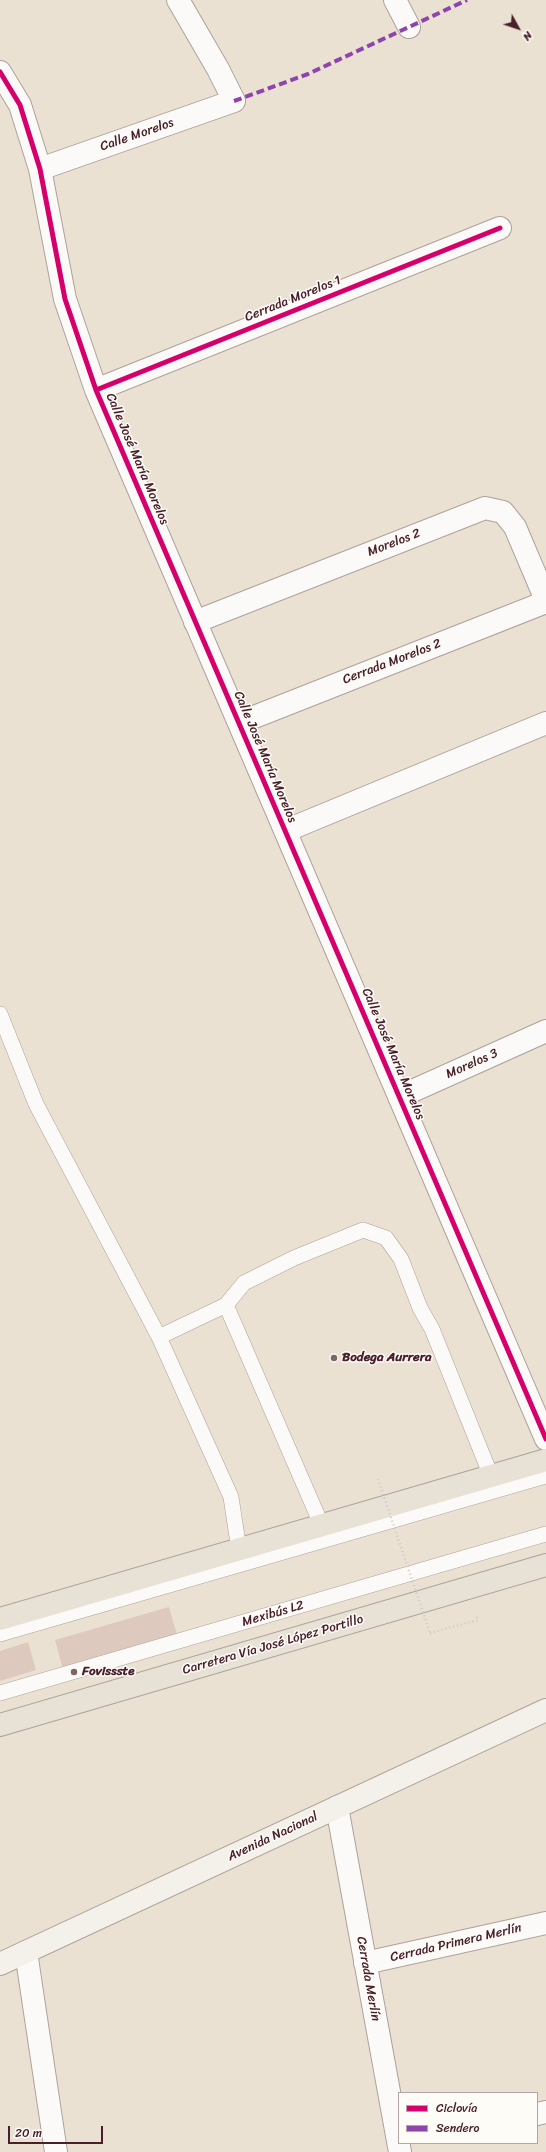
<!DOCTYPE html>
<meta charset="utf-8">
<style>
body{margin:0}
#map{position:relative;width:546px;height:2152px;overflow:hidden;background:#eae1d3;font-family:Sriracha,sans-serif}
canvas{display:block}
.legend{position:absolute;left:398px;top:2092px;width:140px;height:52px;box-sizing:border-box;background:#fdfcf7;border:1px solid #b5a4a5;margin:0;padding:5px 7px;list-style:none;font-size:12px;color:#4a1f2b}
.legend li{display:flex;align-items:center;gap:8px;height:20px}
.legend b{width:20px;border:1px solid #b5a4a5}
.north{position:absolute;left:498px;top:8px;width:40px;height:40px;-webkit-text-stroke:3px #fdfcf7;paint-order:stroke;rotate:130deg;font-size:11px;font-weight:700;line-height:16px;text-align:center;color:#4a1f2b}
.north::after{content:'';display:block;margin:auto;width:14px;height:18px;background:#4a1f2b;clip-path:polygon(50% 0,100% 100%,50% 72%,0 100%)}
.scale{position:absolute;left:8px;top:2126px;width:95px;height:18px;box-sizing:border-box;border:2px solid #4a1f2b;border-top:0;padding-left:5px;font-size:12px;line-height:14px;white-space:nowrap;color:#4a1f2b;-webkit-text-stroke:3px #fdfcf7;paint-order:stroke}
</style>
<div id="map">
<canvas width="546" height="2152"></canvas>
<ul class="legend">
<li><b style="height:5px;background:#d6006c"></b>Ciclovía</li>
<li><b style="height:5px;background:#8e44ad"></b>Sendero</li>
</ul>
<div class="north">N</div>
<div class="scale">20 m</div>
</div>
<script>
const ctx = document.querySelector('canvas').getContext('2d');
ctx.lineJoin = 'round';
function paint(path, color) { ctx.fillStyle = color; ctx.fill(path, 'evenodd'); }
function stroke(path, color, width, dash) { ctx.strokeStyle = color; ctx.lineWidth = width; ctx.lineCap = dash ? 'butt' : 'round'; ctx.setLineDash(dash || []); ctx.stroke(path); }
function write(font, color, halo, rows, align = 'center') {
  ctx.font = font + ' Sriracha,sans-serif'; ctx.lineWidth = 3; ctx.setLineDash([]); ctx.textBaseline = 'middle'; ctx.strokeStyle = halo; ctx.fillStyle = color; for (const [text, x, y, turn = 0] of rows) {
    ctx.save(); ctx.translate(x, y); ctx.rotate((+turn || 0) * Math.PI / 180); ctx.textAlign = isNaN(turn) ? turn : align; if (halo) ctx.strokeText(text, 0, 0); ctx.fillText(text, 0, 0); ctx.restore();
  }
}
paint(new Path2D(`
 M169 1607 177 1635 63 1669 55 1640Z
 M28 1642 36 1670 0 1681V1651Z`), '#dec9bf');
const lane = new Path2D(`
 M0 1014 36 1104 159 1337 231 1497 239 1550
 M159 1337 226 1305
 M322 1526 226 1305 244 1283 294 1258 363 1230 386 1238 401 1259 420 1308 432 1329 491 1476
 M0 1634 546 1476
 M0 1693 546 1534`);
const street = new Path2D(`
 M395 0 409 27
 M0 72 20 105 40 169 65 299 96 390 546 1439
 M40 169 234 101 218 69 178 0
 M96 390 500 228
 M195 622 485 508 503 512 515 527 546 600
 M239 723 546 602
 M285 831 546 723
 M399 1097 546 1031
 M337 1807 400 2152
 M26 1952 56 2152
 M365 1963 546 1923
 M537 2114 546 2112`);
const secondary = new Path2D(`
 M0 1964 546 1710`);
const primary = new Path2D(`
 M0 1619 546 1460
 M0 1725 546 1565`);
stroke(lane, '#aca29b', 16);
stroke(street, '#aca29b', 24);
stroke(secondary, '#aca29b', 24);
stroke(primary, '#aca29b', 24);
stroke(new Path2D(`
 M430 1633 478 1620 476 1615`), '#cfc9c7', 2.5, [1, 3]);
stroke(lane, '#fcfaf8', 15);
stroke(street, '#fcfaf8', 22);
stroke(secondary, '#f4f0ea', 22);
stroke(primary, '#e8e1d5', 22);
stroke(new Path2D(`
 M378 1479 430 1633`), '#cfc9c7', 2.5, [1, 3]);
stroke(new Path2D(`
 M234 101 308 74 467 0`), '#8e44ad', 4, [8, 4]);
stroke(new Path2D(`
 M0 72 20 105 40 169 65 299 96 390 546 1439
 M96 390 500 228`), '#d6006c', 5);
for (const [x, y, r, color] of [
 [334,1358,4,"#826366"],
 [74,1672,4,"#826366"]
]) { const dot = new Path2D(); dot.arc(x, y, r, 0, 2 * Math.PI); ctx.fillStyle = color; ctx.fill(dot); stroke(dot, '#fdfcf7', 1.5); }
write('13px', '#4a1f2b', '#fdfcf7', [
 ["Calle Morelos",137,135,-19],
 ["Cerrada Morelos 1",293,299,-22],
 ["Calle José María Morelos",137,459,67],
 ["Morelos 2",394,543,-21],
 ["Cerrada Morelos 2",392,662,-21],
 ["Calle José María Morelos",265,757,67],
 ["Calle José María Morelos",393,1054,67],
 ["Morelos 3",472,1064,-24],
 ["Mexibús L2",273,1614,-16],
 ["Carretera Vía José López Portillo",273,1645,-16],
 ["Avenida Nacional",273,1837,-25],
 ["Cerrada Primera Merlín",456,1943,-13],
 ["Cerrada Merlín",368,1979,80]
]);
write('bold 13px', '#4a1f2b', '#fdfcf7', [
 ["Bodega Aurrera",342,1358],
 ["Fovissste",82,1672]
], 'left');
</script>
